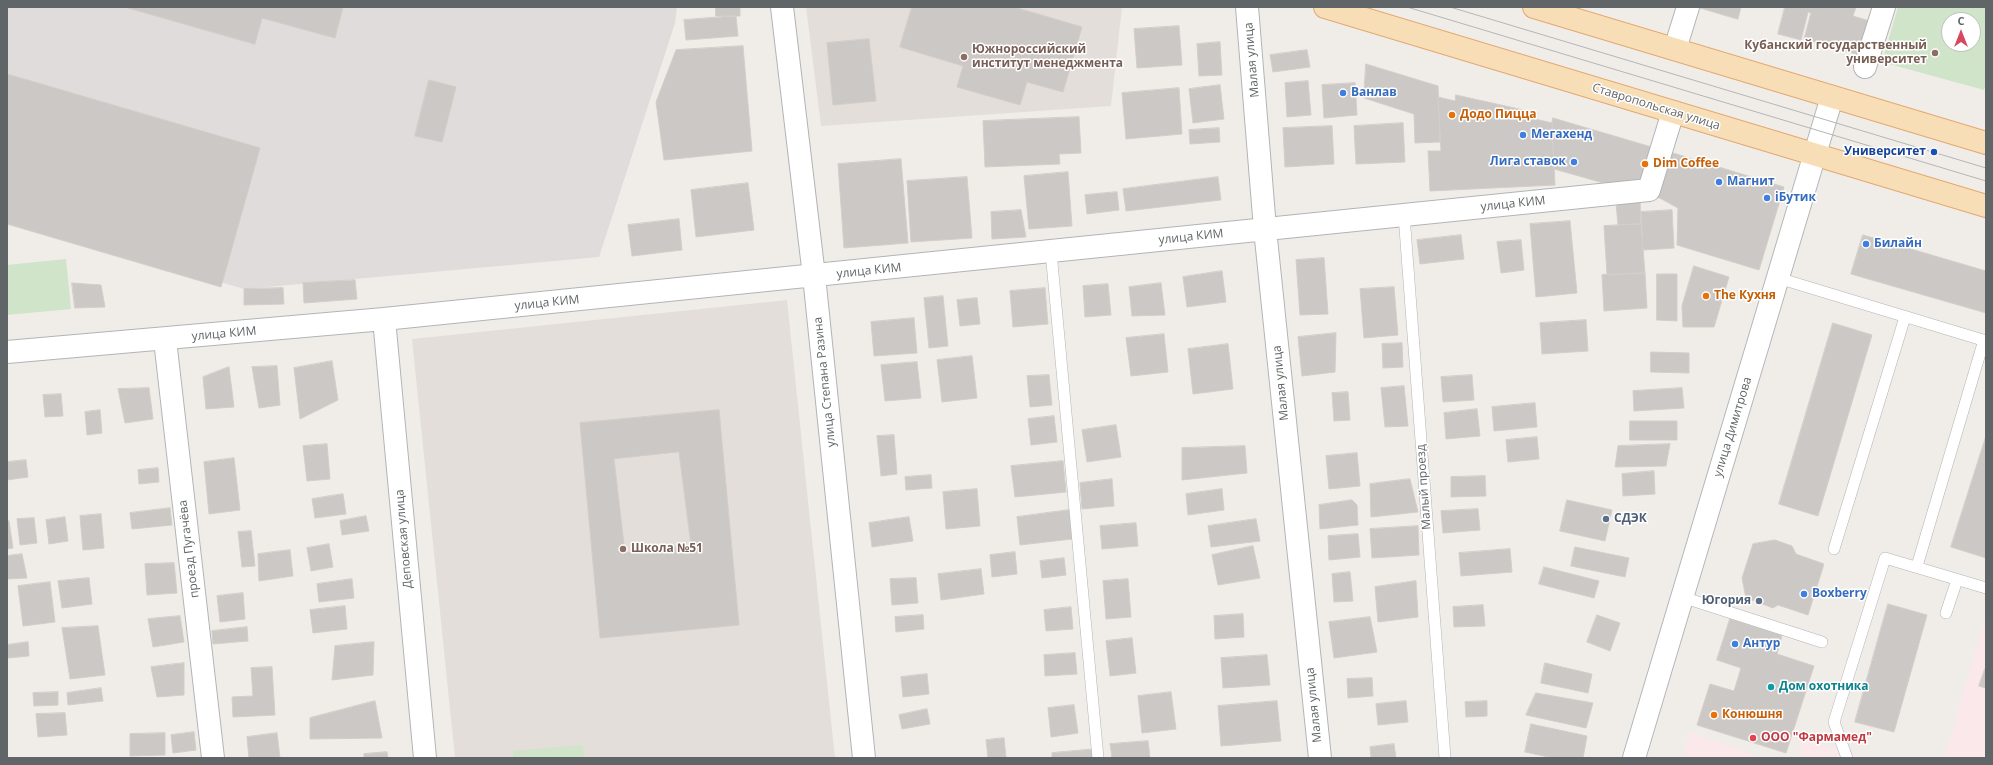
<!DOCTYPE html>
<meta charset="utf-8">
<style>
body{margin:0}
#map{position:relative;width:1993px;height:765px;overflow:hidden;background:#f0ede9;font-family:"Open Sans",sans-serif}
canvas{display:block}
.frame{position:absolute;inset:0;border:8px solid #606567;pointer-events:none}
.north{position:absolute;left:1941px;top:12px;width:40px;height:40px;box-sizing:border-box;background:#fff;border:1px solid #bfc1c2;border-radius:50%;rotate:0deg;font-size:11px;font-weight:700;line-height:16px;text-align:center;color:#606567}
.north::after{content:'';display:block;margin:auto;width:14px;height:18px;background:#d8475d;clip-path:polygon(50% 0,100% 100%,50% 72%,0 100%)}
</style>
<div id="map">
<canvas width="1993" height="765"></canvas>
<div class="frame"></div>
<div class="north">С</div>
</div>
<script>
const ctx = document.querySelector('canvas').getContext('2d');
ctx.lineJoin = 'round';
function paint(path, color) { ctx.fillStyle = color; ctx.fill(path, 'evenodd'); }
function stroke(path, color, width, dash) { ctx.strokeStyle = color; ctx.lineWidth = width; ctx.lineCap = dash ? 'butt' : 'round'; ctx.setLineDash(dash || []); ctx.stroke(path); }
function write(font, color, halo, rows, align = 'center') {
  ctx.font = font + ' "Open Sans",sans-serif'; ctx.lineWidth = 3; ctx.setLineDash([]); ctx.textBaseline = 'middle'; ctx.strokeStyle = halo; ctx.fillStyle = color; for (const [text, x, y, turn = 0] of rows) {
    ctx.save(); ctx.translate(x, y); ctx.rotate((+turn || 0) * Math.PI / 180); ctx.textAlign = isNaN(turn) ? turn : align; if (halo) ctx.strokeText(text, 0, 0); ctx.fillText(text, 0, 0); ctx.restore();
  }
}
paint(new Path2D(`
 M7 7H677L675 23 599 257 244 289 7 220Z`), '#dfdcdb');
paint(new Path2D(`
 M806 7H1122L1111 106 821 126Z
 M787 300 835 758H455L412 339Z`), '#e3deda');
paint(new Path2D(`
 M1986 615V758H1944Z
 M1690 732 1765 758H1682Z
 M1803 739 1866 758H1797Z`), '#fae8eb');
paint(new Path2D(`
 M1898 7H1986V83L1984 90 1882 62ZM1949 20H1973V44H1949Z
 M66 259 71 309 7 315V265Z
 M583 745 584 758H513V751Z`), '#cfe4c8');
const building = new Path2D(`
 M125 7H343L335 38 262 18 255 44Z
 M716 7H740V16H716Z
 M912 7H1014L1082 27 1063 92 1027 82 1020 105 957 87 963 66 900 47Z
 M1697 7H1741L1738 19Z
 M1785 7H1856L1853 16 1873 22 1863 56 1804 39 1811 13 1808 12 1801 40 1778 34Z
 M736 16 738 36 686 40 684 20Z
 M1179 26 1182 65 1137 68 1134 29Z
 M869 39 876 101 833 105 827 43Z
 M1220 42 1222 75 1199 76 1197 44Z
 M743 46 752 151 664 160 656 102 676 50Z
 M1307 50 1310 67 1273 72 1270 55Z
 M1366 64 1438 86 1440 142 1415 143 1414 114 1364 98Z
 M7 74 260 148 221 287 7 224Z
 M429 80 456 87 442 142 415 136Z
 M1308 81 1311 115 1287 117 1285 83Z
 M1355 83 1357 115 1324 118 1322 85Z
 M1220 85 1224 119 1193 123 1189 89Z
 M1179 88 1182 134 1126 139 1122 93Z
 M1456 95 1537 113 1535 119 1552 123 1555 185 1430 191 1428 151H1441L1438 97 1455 101Z
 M1079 117 1081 153 1059 154 1060 164 985 167 983 121Z
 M1553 118 1655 148 1645 184H1607L1554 169 1552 123Z
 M1403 123 1405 162 1356 164 1354 126Z
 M1332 126 1334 164 1285 167 1283 128Z
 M1219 128 1220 142 1190 144 1189 130Z
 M1670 152 1784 187 1759 270 1677 245 1678 208 1656 196Z
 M901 159 908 243 844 248 838 164Z
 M1068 172 1072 226 1029 229 1024 176Z
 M967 177 972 238 911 242 907 181Z
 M1218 177 1221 200 1126 211 1123 189Z
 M748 183 754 230 696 237 691 190Z
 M1117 192 1119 210 1087 214 1085 195Z
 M1640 201 1641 224 1618 225 1616 203Z
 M1021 210 1026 237 992 239 991 212Z
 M1672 210 1674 248 1643 250 1641 212Z
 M679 219 682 250 632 256 628 225Z
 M1570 221 1577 293 1536 297 1530 224Z
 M1641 224 1645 273 1607 275 1604 226Z
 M1461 235 1464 259 1420 264 1417 240Z
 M1863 235 1986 271V313L1851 274Z
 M1521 240 1524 270 1501 273 1497 242Z
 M1324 258 1328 314 1300 315 1296 260Z
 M1694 266 1729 277 1714 327H1683L1682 306Z
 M1222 271 1226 302 1187 307 1183 277Z
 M1645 273 1647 308 1604 311 1602 275Z
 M1657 274H1677V321L1657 320Z
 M355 280 357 299 304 303 303 283Z
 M72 283 101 285 105 307 75 308Z
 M1161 283 1165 315 1132 316 1129 287Z
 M1108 284 1111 315 1085 317 1083 286Z
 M1394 287 1398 335 1364 338 1360 289Z
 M283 288 284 304 244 305V289Z
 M1045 288 1048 324 1013 327 1010 291Z
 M943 296 948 346 929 348 924 298Z
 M977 298 980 324 960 326 957 300Z
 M914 318 917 353 874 356 871 322Z
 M1586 320 1588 351 1542 354 1540 323Z
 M1833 323 1872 335 1818 516 1779 504Z
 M1336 333 1335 372 1302 376 1298 337Z
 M1164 334 1168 372 1131 376 1126 338Z
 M1402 343 1403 367 1383 368 1382 344Z
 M1228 344 1233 389 1193 394 1188 349Z
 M1651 352 1689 353V373L1651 372Z
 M972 356 977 398 942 402 937 360Z
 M332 361 338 400 300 419 294 368Z
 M917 362 921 398 885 401 881 365Z
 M277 366 280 405 259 408 252 367Z
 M229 367 234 407 206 409 203 377Z
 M1049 375 1052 405 1030 407 1027 376Z
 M1472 375 1474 400 1443 402 1441 377Z
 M1404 386 1408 426 1385 427 1381 388Z
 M149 388 153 419 125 423 118 389Z
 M1682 388 1684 408 1634 411 1633 391Z
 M1348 392 1350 420 1334 421 1332 393Z
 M61 394 63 416 45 417 43 395Z
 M1535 403 1537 427 1494 431 1492 407Z
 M1477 409 1480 436 1446 439 1444 413Z
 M100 410 102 433 87 435 85 412Z
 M719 410 739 625 600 638 580 423ZM679 452 691 545 625 553 614 459Z
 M1054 416 1057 442 1031 445 1028 419Z
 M1630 421H1677V440H1630Z
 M1116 425 1121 457 1087 462 1082 430Z
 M894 435 897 474 881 476 877 436Z
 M1986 436V558L1951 547Z
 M1537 437 1539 459 1508 462 1506 440Z
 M327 444 330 479 307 481 303 446Z
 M1670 444 1666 466 1615 467 1618 446Z
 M1245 446 1247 473 1182 480V448Z
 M1357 453 1360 486 1329 489 1326 456Z
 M234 458 240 510 209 514 204 462Z
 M26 460 28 477 7 480V462Z
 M1063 461 1066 492 1015 497 1011 466Z
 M158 468 159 482 139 484 138 470Z
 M1654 471 1655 494 1623 496 1622 474Z
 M931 475 932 488 906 490 905 477Z
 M1485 476 1486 496 1451 497V477Z
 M1112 479 1114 506 1082 509 1080 483Z
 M1410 479 1418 512 1371 517 1370 484Z
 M977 489 980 526 946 529 943 492Z
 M1222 489 1224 510 1188 515 1186 494Z
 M343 494 346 514 315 518 312 499Z
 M1352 500 1357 505 1358 525 1320 529 1319 505Z
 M1567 500 1612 510 1605 541 1560 531Z
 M170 508 172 525 132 529 130 513Z
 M1478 509 1480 530 1443 533 1441 511Z
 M1069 510 1072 539 1020 545 1017 517Z
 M101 514 104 548 83 550 80 516Z
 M366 516 369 531 342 535 340 521Z
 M65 517 68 541 49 544 46 520Z
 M909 517 913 541 872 547 869 523Z
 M34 518 37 543 20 545 17 519Z
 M1256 519 1260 541 1211 547 1208 526Z
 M9 521 13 548 7 549V522Z
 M1136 523 1138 546 1102 549 1100 526Z
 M1418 526 1419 555 1372 558 1370 529Z
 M251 531 255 566 242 567 238 532Z
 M1358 534 1360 557 1329 560 1328 536Z
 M1775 540 1792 546 1796 554 1824 564 1808 615 1778 605 1773 608 1746 598 1742 578 1753 544Z
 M329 544 333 567 311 571 307 548Z
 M1253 546 1260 578 1218 585 1212 555Z
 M1575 547 1629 558 1625 577 1571 566Z
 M1510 549 1512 572 1461 576 1459 553Z
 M290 550 293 576 259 581 258 554Z
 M1015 552 1017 574 992 577 990 555Z
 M22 554 27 578 7 579V556Z
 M1064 558 1066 575 1042 578 1040 561Z
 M174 563 177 593 147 595 145 564Z
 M1544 567 1599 581 1594 598 1539 584Z
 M981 569 984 594 941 600 938 574Z
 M1350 572 1353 601 1334 602 1332 574Z
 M89 578 92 604 62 608 58 581Z
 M916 578 918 603 892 605 890 579Z
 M352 579 354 598 319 602 317 584Z
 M1128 579 1131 617 1106 619 1103 581Z
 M1416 581 1418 617 1378 622 1375 587Z
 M50 582 55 622 23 626 18 586Z
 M243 593 245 619 220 622 217 596Z
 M1888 604 1927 615 1894 732 1855 722Z
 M1483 605 1485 626 1454 627 1453 607Z
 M345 606 347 629 313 633 310 610Z
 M1071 607 1073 629 1046 631 1044 610Z
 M1243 614 1244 637 1215 639 1214 616Z
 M923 615 924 629 896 632 895 617Z
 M1597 615 1620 623 1610 651 1587 642Z
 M180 616 184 642 153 647 148 619Z
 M1370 617 1377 652 1334 658 1329 622Z
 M1730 619 1782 635 1777 654 1814 666 1786 753 1697 725 1710 684 1734 691 1741 668 1717 660Z
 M98 626 105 675 70 679 62 628Z
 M247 627 248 641 213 644 212 631Z
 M1132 638 1136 673 1110 676 1106 641Z
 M28 642 29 656 8 658 7 645Z
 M374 642 373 675 332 680 335 646Z
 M1075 653 1077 674 1045 676 1044 655Z
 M1267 655 1270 685 1223 688 1221 658Z
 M184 663V695L157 697 151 667Z
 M1545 663 1592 674 1588 693 1541 683Z
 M272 667 275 715 233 717 232 697 253 696 251 668Z
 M1985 669 1986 670V688L1979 686Z
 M927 674 929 694 903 697 901 677Z
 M1372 678 1373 696 1348 698 1347 679Z
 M101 688 103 701 68 705 67 693Z
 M58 692V705L34 706 33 693Z
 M1171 692 1176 729 1142 733 1138 696Z
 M1536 693 1593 703 1586 728 1526 715Z
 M375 701 382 738 310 739V718Z
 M1277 701 1281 741 1221 746 1218 706Z
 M1406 701 1408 722 1378 725 1376 704Z
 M1487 701V716L1466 717 1465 702Z
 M1074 705 1078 733 1051 737 1048 708Z
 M927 709 930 724 902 729 899 715Z
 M65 713 67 735 38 737 36 714Z
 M1531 724 1587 736 1583 758H1553L1525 752Z
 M194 732 196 750 173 753 171 735Z
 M165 733V755L130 756V734Z
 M277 733 280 758H249L247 737Z
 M1004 738 1006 758H988L986 740Z
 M1148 741 1150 758H1112L1110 744Z
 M1394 744 1396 758H1371L1370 747Z
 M1096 749 1097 758H1052V753Z
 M387 752 388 758H364V754Z`);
paint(building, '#ccc8c5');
stroke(building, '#d4cdc8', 1);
const lane = new Path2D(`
 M1404 215 1445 758
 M1051 252 1098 758
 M1778 278 1986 341
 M1834 549 1905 317
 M1917 566 1984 340
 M1682 597 1822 642
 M1946 613 1957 580
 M1847 758 1834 722 1885 558 1986 588`);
const street = new Path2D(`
 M782 7 814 276 864 758
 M1247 7 1265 229 1320 758
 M1675 49 1688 7
 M1865 67 1884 7
 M384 319 425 758
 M165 340 213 758
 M7 352 384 319 1649 190 1673 112`);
const secondary = new Path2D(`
 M1634 758 1832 97`);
const primary = new Path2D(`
 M1325 7 1986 206
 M1534 7 1986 143`);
stroke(lane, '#b1b4b6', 12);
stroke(street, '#b1b4b6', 24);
stroke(secondary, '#b3b7b9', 24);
stroke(primary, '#e3a86f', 24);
stroke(lane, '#fff', 11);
stroke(street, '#fff', 22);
stroke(secondary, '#fff', 22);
stroke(primary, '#f7deb7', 22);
stroke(new Path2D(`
 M1407 7 1986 181
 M1450 7 1986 168`), '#b4b5b5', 1);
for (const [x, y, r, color] of [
 [1935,53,4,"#8d6e63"],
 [964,57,4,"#8d6e63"],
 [1343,93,4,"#3f7fe0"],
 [1452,115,4,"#e8710a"],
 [1523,135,4,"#3f7fe0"],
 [1934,152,4,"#1a4fb4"],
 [1574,162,4,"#3f7fe0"],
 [1645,164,4,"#e8710a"],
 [1719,182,4,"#3f7fe0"],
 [1767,198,4,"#3f7fe0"],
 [1866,244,4,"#3f7fe0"],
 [1706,296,4,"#e8710a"],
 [1606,519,4,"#5c6f8a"],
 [623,549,4,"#8d6e63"],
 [1804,594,4,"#3f7fe0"],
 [1759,601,4,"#5c6f8a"],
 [1735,644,4,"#3f7fe0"],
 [1771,687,4,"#0f9aa8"],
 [1714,715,4,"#e8710a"],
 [1753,738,4,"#e0444e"]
]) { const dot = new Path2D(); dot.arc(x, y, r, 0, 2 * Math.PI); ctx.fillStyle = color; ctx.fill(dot); stroke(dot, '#fff', 1.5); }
write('bold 12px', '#785e54', '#fff', [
 ["Кубанский государственный",1927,46,"right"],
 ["университет",1927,60,"right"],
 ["Южнороссийский",972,50],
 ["институт менеджмента",972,64],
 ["Школа №51",631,549]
], 'left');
write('12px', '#606567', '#fff', [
 ["Малая улица",1252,60,-95],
 ["Ставропольская улица",1656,107,17],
 ["улица КИМ",1513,204,-6],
 ["улица КИМ",1191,237,-6],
 ["улица КИМ",869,271,-6],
 ["улица КИМ",547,303,-6],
 ["улица КИМ",224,334,-5],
 ["улица Степана Разина",825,382,-96],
 ["Малая улица",1281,383,-96],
 ["улица Димитрова",1733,427,-73],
 ["Малый проезд",1424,487,-94],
 ["Деповская улица",404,539,-95],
 ["проезд Пугачёва",189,549,-97],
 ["Малая улица",1314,705,-96]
]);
write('bold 12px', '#366cbe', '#fff', [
 ["Ванлав",1351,93],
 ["Мегахенд",1531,135],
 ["Лига ставок",1566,162,"right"],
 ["Магнит",1727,182],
 ["iБутик",1775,198],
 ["Билайн",1874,244],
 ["Boxberry",1812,594],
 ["Антур",1743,644]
], 'left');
write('bold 12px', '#c56008', '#fff', [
 ["Додо Пицца",1460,115],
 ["Dim Coffee",1653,164],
 ["The Кухня",1714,296],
 ["Конюшня",1722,715]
], 'left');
write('bold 12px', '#164399', '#fff', [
 ["Университет",1926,152]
], 'right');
write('bold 12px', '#4e5e75', '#fff', [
 ["СДЭК",1614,519],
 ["Югория",1751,601,"right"]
], 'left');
write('bold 12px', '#0d838f', '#fff', [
 ["Дом охотника",1779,687]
], 'left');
write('bold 12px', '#be3a42', '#fff', [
 ["ООО \"Фармамед\"",1761,738]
], 'left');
</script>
